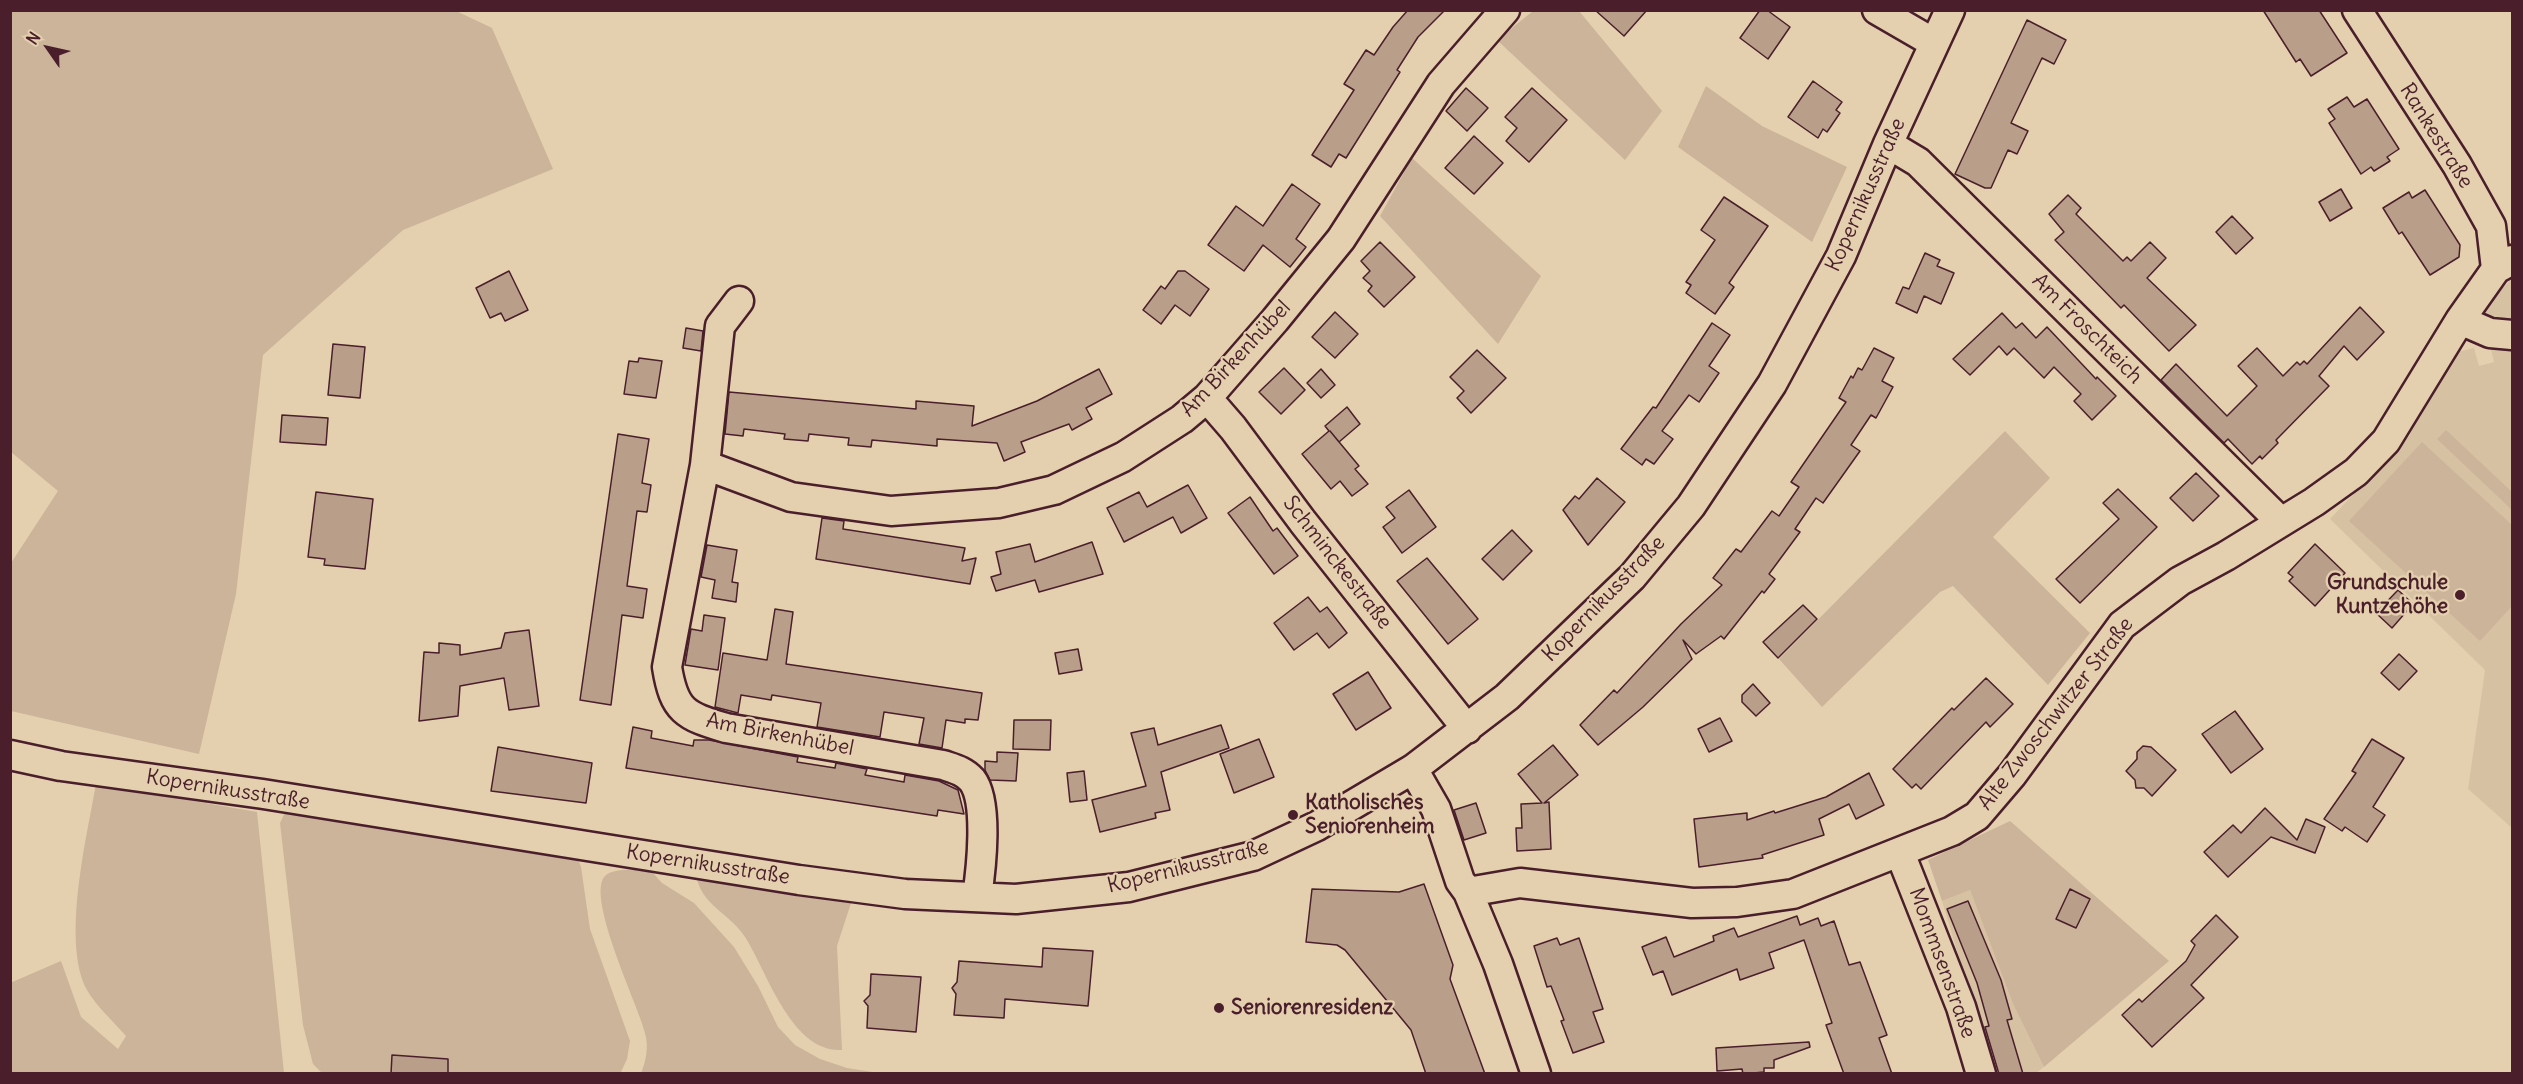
<!DOCTYPE html>
<meta charset="utf-8">
<style>
body{margin:0}
#map{position:relative;width:2523px;height:1084px;overflow:hidden;background:#e4d0ae;font-family:Delius,sans-serif}
canvas{display:block}
.frame{position:absolute;inset:0;border:12px solid #4a1f2b;pointer-events:none}
.north{position:absolute;left:18px;top:18px;width:60px;height:60px;-webkit-text-stroke:4px #e4d0ae;paint-order:stroke;rotate:304deg;font-size:16px;font-weight:700;line-height:24px;text-align:center;color:#4a1f2b}
.north::after{content:'';display:block;margin:auto;width:21px;height:27px;background:#4a1f2b;clip-path:polygon(50% 0,100% 100%,50% 72%,0 100%)}
</style>
<div id="map">
<canvas width="2523" height="1084"></canvas>
<div class="frame"></div>
<div class="north">N</div>
</div>
<script>
const ctx = document.querySelector('canvas').getContext('2d');
ctx.lineJoin = 'round';
function paint(path, color) { ctx.fillStyle = color; ctx.fill(path, 'evenodd'); }
function stroke(path, color, width, dash) { ctx.strokeStyle = color; ctx.lineWidth = width; ctx.lineCap = dash ? 'butt' : 'round'; ctx.setLineDash(dash || []); ctx.stroke(path); }
function write(font, color, halo, rows, align = 'center') {
  ctx.font = font + ' Delius,sans-serif'; ctx.lineWidth = 4.5; ctx.setLineDash([]); ctx.textBaseline = 'middle'; ctx.strokeStyle = halo; ctx.fillStyle = color; for (const [text, x, y, turn = 0] of rows) {
    ctx.save(); ctx.translate(x, y); ctx.rotate((+turn || 0) * Math.PI / 180); ctx.textAlign = isNaN(turn) ? turn : align; if (halo) ctx.strokeText(text, 0, 0); ctx.fillText(text, 0, 0); ctx.restore();
  }
}
paint(new Path2D(`
 M2512 279V324H2497L2485 314 2490 300Z
 M2490 344 2512 346V828L2468 789 2485 670 2330 519 2410 435 2430 385 2442 366 2458 352 2474 348 2479 366 2494 362Z
 M1970 890 2013 1004 2044 1067 2036 1073H1994L1942 901Z`), '#d7c1a3');
paint(new Path2D(`
 M454 10 492 28 553 169 403 230 263 355 236 594 199 754 11 711V563L58 491 11 452V11Z
 M1533 11H1579L1662 111 1625 160 1497 40Z
 M1706 86 1762 126 1847 167 1812 242 1678 147Z
 M1412 158 1541 276 1498 344 1380 216Z
 M2446 430 2512 492V510L2437 439Z
 M2005 431 2050 478 1993 537 2090 633 2048 685 1953 586 1940 592 1822 707 1779 659Z
 M2422 442 2512 525V606L2480 641 2349 521Z
 M96 784 257 812 284 1073H11L10 983 61 961 81 1017 118 1049 126 1036C114 1022 96 1006 87 990 61 942 87 836 96 784Z
 M286 810 577 857 581 867 590 929 630 1041 627 1059 621 1072 322 1073 313 1064 303 1025 280 823Z
 M2010 821 2169 961 2044 1067 2013 1004 1970 890 1942 901 1928 860Z
 M643 870 653 873 662 883 694 903 734 947 758 986 778 1027 795 1045 820 1059 847 1068 879 1073H641C646 1061 649 1047 645 1033 640 1009 583 893 606 875 615 868 633 870 643 870Z
 M696 874 820 891 828 899 851 903 837 946 842 1050C791 1053 767 971 745 937 730 913 700 905 696 874Z`), '#cbb499');
const building = new Path2D(`
 M1408 10H1445L1418 37 1397 70 1400 72 1346 158 1339 154 1331 167 1312 155 1354 90 1344 84 1366 50 1374 55 1393 27Z
 M1595 10H1647L1624 36Z
 M1760 10H1767L1790 27 1768 59 1740 38Z
 M2263 10H2319L2347 53 2311 76 2300 59 2296 62Z
 M2027 20 2066 40 2054 64 2042 58 2011 123 2028 131 2017 154 2008 150 1991 188H1985L1955 174Z
 M1813 81 1842 102 1836 110 1840 113 1827 132 1823 129 1818 138 1788 117Z
 M1466 88 1488 108 1467 131 1446 111Z
 M1532 88 1567 120 1529 162 1506 141 1517 128 1505 117Z
 M2347 97 2354 107 2367 99 2399 149 2387 157 2390 161 2374 171 2371 167 2361 174 2329 123 2335 119 2328 109Z
 M1474 136 1503 163 1474 194 1445 168Z
 M1292 184 1320 204 1296 239 1306 247 1290 267 1263 245 1244 271 1208 245 1236 206 1263 226Z
 M2341 189 2352 208 2330 221 2319 202Z
 M2425 190 2460 245 2459 257 2430 275 2402 232 2399 234 2383 208 2409 192 2412 198Z
 M2068 195 2081 208 2076 214 2123 261 2127 257 2131 261 2150 242 2166 258 2147 278 2196 325 2169 351 2124 305 2121 308 2055 240 2064 232 2049 214Z
 M1724 197 1768 226 1729 283 1734 287 1715 314 1686 293 1691 285 1686 282 1715 240 1701 230Z
 M2232 216 2253 238 2236 254 2216 232Z
 M1380 242 1415 277 1384 307 1368 291 1372 286 1363 278 1370 271 1361 261Z
 M1925 253 1940 260 1937 266 1954 273 1941 304 1924 296 1917 313 1896 303 1903 287 1909 289Z
 M509 271 528 310 505 321 501 313 490 318 476 288Z
 M1178 271H1185L1209 289 1190 316 1175 305 1161 324 1143 310 1161 286 1165 289Z
 M2360 307 2384 332 2357 360 2344 346 2319 376 2329 386 2276 440 2278 443 2262 459 2260 456 2252 464 2228 439 2224 443 2161 380 2176 364 2227 416 2257 386 2238 366 2257 348 2283 376 2297 362 2300 365 2304 361 2307 364Z
 M1335 312 1358 334 1335 358 1312 337Z
 M2002 313 2016 328 2022 323 2036 338 2047 327 2096 379 2097 377 2116 396 2092 420 2074 401 2081 394 2054 367 2044 378 2014 348 2007 355 1999 346 1970 375 1953 359Z
 M1712 323 1730 335 1709 366 1719 373 1699 402 1689 395 1662 431 1673 439 1654 464 1646 459 1642 465 1621 449 1653 407 1656 408Z
 M686 328 703 331 701 351 683 348Z
 M333 344 365 347 360 398 328 395Z
 M1874 348 1894 358 1882 381 1893 387 1876 418 1871 415 1851 445 1860 451 1823 503 1816 498 1795 529 1800 532 1769 574 1775 579 1764 593 1762 591 1724 639 1721 636 1696 654 1683 640 1692 659 1643 707 1598 745 1580 725 1614 690 1617 693 1681 624 1722 585 1713 578 1736 549 1741 552 1772 511 1779 516 1799 487 1791 482 1846 402 1839 398 1851 376 1853 378 1858 368 1862 370Z
 M1477 350 1506 378 1471 413 1457 398 1464 391 1450 377Z
 M639 358 662 361 656 398 624 394 629 361 638 362Z
 M1284 368 1305 390 1281 414 1259 392Z
 M1099 369 1112 394 1086 408 1092 419 1072 430 1069 424 1021 442 1025 452 1004 461 997 443 937 439V446L872 440 871 447 848 445 849 438 809 434 808 441 784 439 785 434 744 429 743 436 725 434 729 392 916 409V401L974 406 972 426 1037 401Z
 M1321 369 1335 385 1321 398 1307 383Z
 M1347 407 1360 424 1339 442 1330 431 1359 466 1355 469 1368 484 1352 496 1340 481 1331 489 1302 454 1329 431 1325 426Z
 M282 415 328 418 326 445 280 442Z
 M618 434 649 439 642 483 651 485 647 512 637 511 627 586 647 589 643 618 622 615 611 705 580 700Z
 M2196 473 2219 496 2193 521 2170 498Z
 M1597 478 1625 502 1588 545 1563 510 1575 496 1579 499Z
 M1188 485 1207 518 1181 533 1173 517 1124 542 1107 508 1139 492 1147 507Z
 M2118 489 2157 527 2080 603 2056 579 2119 519 2103 503Z
 M1409 490 1436 527 1402 553 1383 527 1395 518 1386 507Z
 M316 492 373 499 365 569 324 565 325 559 308 557Z
 M1250 497 1273 531 1277 528 1298 556 1274 574 1228 513Z
 M822 518 844 521 843 529 965 548 962 561 976 558 970 584 816 559Z
 M1512 530 1532 551 1503 580 1482 559Z
 M1092 542 1103 574 1039 592 1035 580 996 591 991 577 1001 574 996 552 1030 544 1035 562Z
 M2315 544 2345 573 2315 606 2289 581 2293 577 2288 573Z
 M707 545 737 550 732 582 738 583 736 602 712 598 715 580 701 577Z
 M1427 558 1478 619 1448 644 1397 581Z
 M2398 590 2413 604 2392 628 2376 613Z
 M1308 597 1320 612 1327 607 1347 633 1329 648 1317 633 1294 650 1274 623Z
 M1803 605 1817 619 1778 658 1763 642Z
 M775 609 793 612 786 664 982 693 978 720 965 719V723L946 720 942 748 919 744 924 718 884 712 880 737 817 727 821 703 772 695 771 700 741 695 738 713 715 707 723 653 767 660Z
 M704 615 725 618 718 670 685 665 691 629 702 631Z
 M529 630 539 706 509 710 504 678 460 686 458 716 419 721 424 652 439 653V643L460 645V655L501 648 505 633Z
 M1078 649 1082 670 1059 674 1055 653Z
 M2399 654 2417 671 2399 690 2381 673Z
 M1368 672 1391 708 1356 730 1333 694Z
 M1986 678 2013 704 1990 727 1986 722 1921 789 1916 784 1912 788 1893 769 1952 708 1954 710Z
 M1753 684 1770 703 1756 716 1742 702V695Z
 M2235 711 2263 749 2231 773 2202 734Z
 M1720 718 1732 741 1709 752 1698 729Z
 M1014 720H1051L1050 750 1013 749Z
 M1221 725 1229 748 1161 772 1170 810 1155 813 1156 818 1100 832 1092 800 1146 786 1131 733 1154 728 1158 745Z
 M633 727 652 731 651 738 693 746 694 740H709L798 757 797 762 835 768 836 763 867 769 865 775 904 782 905 775 939 781 958 790 964 814 938 810 937 816 626 768Z
 M1259 739 1274 777 1234 793 1220 754Z
 M2372 739 2404 758 2373 807 2385 815 2367 842 2345 827 2342 831 2324 819 2356 773 2352 771Z
 M1553 745 1578 775 1544 803 1549 802 1551 849 1517 851 1516 828H1522L1521 804 1542 803 1518 774Z
 M2143 746 2151 747 2176 770 2152 796 2144 788H2136L2135 780 2126 771 2137 759V752Z
 M498 747 592 763 586 803 491 791Z
 M997 752 1018 753 1016 781 990 780 985 770V761L997 762Z
 M1084 771 1087 800 1070 802 1067 773Z
 M1869 773 1884 805 1856 819 1849 804 1819 819 1824 835 1762 855 1763 858 1699 867 1694 819 1747 813V820L1774 811 1775 813 1826 797Z
 M1476 803 1486 833 1464 840 1454 810Z
 M2265 808 2297 840 2306 819 2325 827 2315 853 2271 837 2228 877 2204 852 2233 825 2241 833Z
 M1424 884 1453 965 1450 979 1485 1074H1426L1411 1030 1345 950 1337 945 1306 942 1312 889 1399 892Z
 M2070 889 2090 899 2076 928 2056 919Z
 M1968 901 2001 980 2012 1019 2007 1020 2023 1074H1999L1985 1027 1989 1026 1977 983 1947 909Z
 M2216 915 2238 937 2191 985 2204 998 2152 1047 2122 1015 2139 999 2142 1002 2186 961 2195 945 2191 941Z
 M1797 916 1800 925 1818 918 1821 926 1834 921 1849 965 1860 962 1887 1035 1879 1038 1892 1074H1844L1826 1025 1832 1023 1804 940 1769 953 1774 968 1740 980 1737 969 1672 995 1663 971 1653 975 1642 947 1666 937 1674 957 1714 941 1713 936 1734 928 1738 937Z
 M1557 938 1560 945 1579 938 1603 1009 1593 1012 1604 1042 1573 1053 1561 1021 1564 1020 1551 986 1547 987 1534 946Z
 M1043 948 1093 951 1088 1006 1005 999 1004 1018 954 1015 956 994 952 988 957 982 959 961 1042 967Z
 M871 974 921 977 916 1032 867 1028 868 1006 864 1001 870 995Z
 M1809 1042 1810 1047 1774 1060V1068H1764V1072L1743 1074 1742 1069 1717 1071 1716 1048Z
 M392 1055 448 1059V1074H391Z`);
paint(building, '#b99f8a');
stroke(building, '#4a1f2b', 1.5);
const minor = new Path2D(`
 M1877 10 1934 43
 M2357 10 2457 165 2491 226 2496 269
 M1888 144 1918 162 2280 521
 M2460 320 2490 333 2512 335
 M1207 398 1233 428 1303 522 1467 729
 M705 465 720 326 739 301
 M10 755 61 766 263 794 799 880 905 894 1016 899 1129 887 1253 856 1317 826 1413 769 1507 697 1632 577 1691 506 1772 384 1841 256 1888 144 1950 10
 M1413 769 1436 809 1460 881 1468 892 1498 964 1536 1074
 M1900 853 1961 1007 1981 1074
 M1468 892 1520 883 1692 903 1737 902 1793 894 1952 831 1977 816 2012 775 2122 625 2180 581 2226 556 2314 502 2356 472 2386 441 2460 320 2496 269 2512 260
 M977 897C981 870 989 802 972 780 964 771 955 769 943 765L726 728C685 716 674 711 667 667L705 465 791 497 891 511 999 503 1054 490 1123 457 1182 419 1207 398 1275 320 1341 239 1441 84 1505 10`);
stroke(minor, '#4a1f2b', 33);
stroke(minor, '#e4d0ae', 28);
for (const [x, y, r, color] of [
 [2460,595,6,"#4a1f2b"],
 [1293,815,6,"#4a1f2b"],
 [1219,1008,6,"#4a1f2b"]
]) { const dot = new Path2D(); dot.arc(x, y, r, 0, 2 * Math.PI); ctx.fillStyle = color; ctx.fill(dot); stroke(dot, '#e4d0ae', 2); }
write('21px', '#4a1f2b', '#e4d0ae', [
 ["Rankestraße",2436,136,58],
 ["Kopernikusstraße",1866,195,-66],
 ["Am Froschteich",2087,329,45],
 ["Am Birkenhübel",1236,359,-47],
 ["Schminckestraße",1337,563,52],
 ["Kopernikusstraße",1604,599,-46],
 ["Alte Zwoschwitzer Straße",2056,714,-52],
 ["Am Birkenhübel",780,735,11],
 ["Kopernikusstraße",228,790,9],
 ["Kopernikusstraße",708,865,9],
 ["Kopernikusstraße",1188,867,-14],
 ["Mommsenstraße",1942,963,70]
]);
write('bold 21px', '#4a1f2b', '#e4d0ae', [
 ["Grundschule",2448,583,"right"],
 ["Kuntzehöhe",2448,607,"right"],
 ["Katholisches",1305,803],
 ["Seniorenheim",1305,827],
 ["Seniorenresidenz",1231,1008]
], 'left');
</script>
